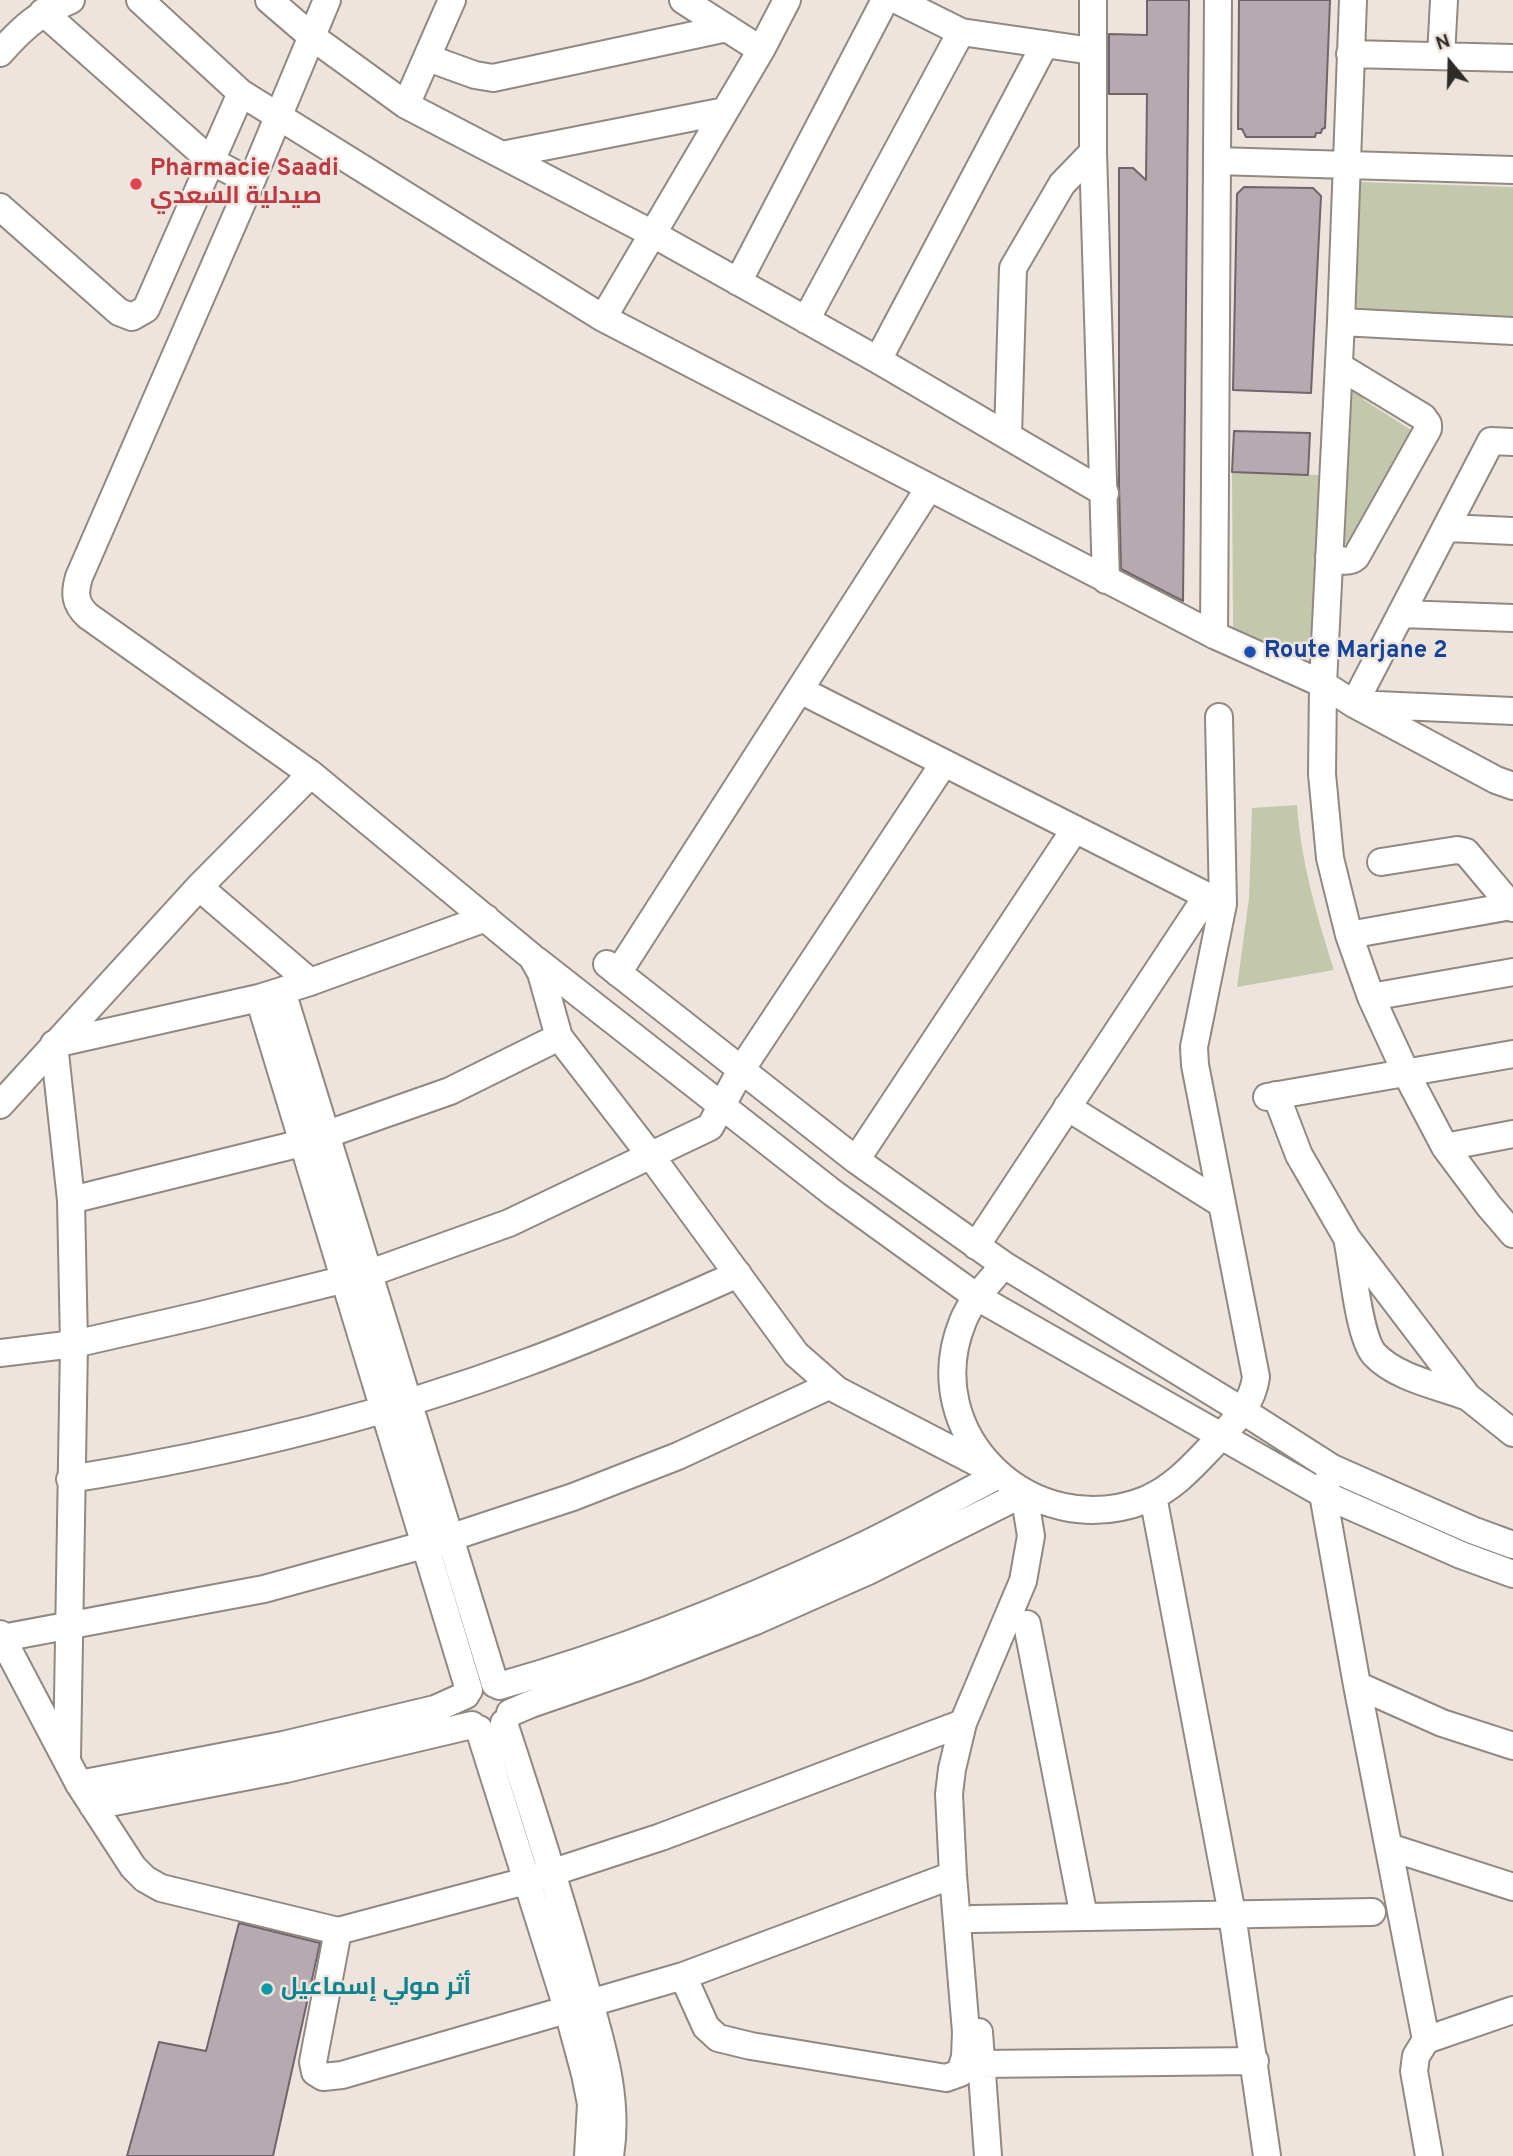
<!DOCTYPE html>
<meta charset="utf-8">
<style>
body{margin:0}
#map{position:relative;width:1513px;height:2156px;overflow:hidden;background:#ede5dd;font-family:Overpass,sans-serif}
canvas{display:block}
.north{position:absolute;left:1415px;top:28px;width:70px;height:70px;-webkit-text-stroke:5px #ede5dd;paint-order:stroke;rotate:341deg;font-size:19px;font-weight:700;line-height:28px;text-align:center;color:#2d2a27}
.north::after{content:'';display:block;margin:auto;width:24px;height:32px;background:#2d2a27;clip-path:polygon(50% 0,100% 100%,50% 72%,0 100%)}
</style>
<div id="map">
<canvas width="1513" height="2156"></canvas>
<div class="north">N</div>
</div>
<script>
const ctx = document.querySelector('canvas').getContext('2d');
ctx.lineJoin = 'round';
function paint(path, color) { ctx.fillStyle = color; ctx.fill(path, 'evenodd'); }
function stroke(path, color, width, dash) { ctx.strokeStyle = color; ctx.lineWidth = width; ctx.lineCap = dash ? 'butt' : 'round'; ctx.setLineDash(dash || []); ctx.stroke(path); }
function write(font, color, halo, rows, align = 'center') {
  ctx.font = font + ' Overpass,Cairo,sans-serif'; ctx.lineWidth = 5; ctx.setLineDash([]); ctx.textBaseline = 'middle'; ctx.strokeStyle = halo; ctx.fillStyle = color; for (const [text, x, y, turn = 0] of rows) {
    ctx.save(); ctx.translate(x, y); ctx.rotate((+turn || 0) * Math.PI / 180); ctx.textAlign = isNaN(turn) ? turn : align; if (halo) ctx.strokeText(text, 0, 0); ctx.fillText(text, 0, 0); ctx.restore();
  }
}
paint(new Path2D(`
 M1360 182 1513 187V319L1354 312Z
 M1353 385 1365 389 1364 400 1419 435 1356 549 1343 543 1347 393Z
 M1232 472 1319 475 1314 650 1308 657 1299 660 1235 632 1233 627Z
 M1297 805C1301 862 1317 916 1334 970L1237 987 1249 898 1252 808Z`), '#c3c8ac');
const building = new Path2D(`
 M1147 0H1189L1183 601 1121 569 1119 484V168H1133L1146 180 1147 94H1109V34L1147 35Z
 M1239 0H1330L1325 128 1322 129 1321 133H1316L1315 137H1246L1242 129H1238Z
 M1244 187 1313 188 1321 196 1311 393 1233 390 1237 194Z
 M1234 431 1310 433 1308 475 1232 472Z
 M239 1923 320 1943 273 2156H127L159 2042 206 2051Z`);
paint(building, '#b5aaaf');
stroke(building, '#6f656a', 2);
const minor = new Path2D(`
 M140 0 241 93 603 318 1214 635 1323 684 1354 704 1496 780 1513 786
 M269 0 311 36 406 105 653 234 878 360 1105 493
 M327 0 251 182 79 577C74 594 75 604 88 616L311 774 532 957 541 973 559 1037 651 1156 796 1354 837 1390 995 1472
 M683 0 761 50
 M897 0 961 32 1092 51
 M1093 0V152L1106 580
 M1353 0 1341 322 1323 684 1322 774 1330 858 1349 935 1371 997 1406 1073 1445 1147 1489 1206 1513 1234
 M43 12 211 161 251 182
 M0 53C24 26 38 14 71 0
 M1350 54 1513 58
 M1441 56 1444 0
 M428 58 475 75 493 78 727 28
 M406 105 452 0
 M502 155 725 111
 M1217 161 1513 170
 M0 207 119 312 132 317 146 309 241 93
 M738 282 885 0
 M603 318 761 50 787 0
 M806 320 961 32
 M1341 322 1513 331
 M878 360 1045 44
 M1008 435 1013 268 1062 184 1093 152
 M1513 442 1491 441 1354 704 1513 711
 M1448 528 1513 531
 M1329 556C1338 560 1348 564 1356 557L1428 429V424L1423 417 1339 366
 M1401 614 1513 618
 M1214 635 1218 0
 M800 690 1223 904
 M1381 862 1457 850 1466 852 1513 908
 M199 887 310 982
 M1349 935 1511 906
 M536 960 833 1193 977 1297 1323 1494 1461 1555 1513 1574
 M607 964 856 1160 1004 1265 1243 1411 1332 1468 1472 1530 1513 1545
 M618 973 929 488
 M282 991 495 1684
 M1371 997 1513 972
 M259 998 469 1690
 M54 1044 71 1200 74 1344 67 1759
 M54 1044 259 998 310 982 486 918
 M1276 1095 1299 1155 1347 1238 1468 1397 1513 1433
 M1267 1097 1513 1054
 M0 1105 199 887 311 774
 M1067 1107 1222 1204
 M1445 1147 1513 1134
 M856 1160 1075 829
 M71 1200 302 1143 450 1091 559 1037
 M1348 1243C1353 1269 1359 1336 1374 1354 1396 1378 1439 1386 1468 1397
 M976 1246 1207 896
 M1004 1265C989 1283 972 1299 963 1321 916 1435 1033 1544 1145 1500 1172 1489 1191 1468 1211 1447 1230 1426 1252 1407 1256 1377L1195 1065 1194 1047 1223 904 1219 717
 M0 1353 74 1344 201 1315 370 1273 509 1223 710 1127 741 1070 944 763
 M70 1479C226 1454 380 1417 528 1362 599 1336 669 1305 738 1274
 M1327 1482 1323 1494 1357 1685 1426 2040
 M1153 1496 1232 1914 1267 2156
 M1027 1624 1084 1917
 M0 1634 79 1784 133 1867 145 1879 161 1888 338 1931 526 1881 661 1837 963 1723
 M2 1638 264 1589 449 1538 573 1497 678 1456 831 1385
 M1357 1685 1442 1723 1513 1746
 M499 1686C620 1652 739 1604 852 1551 902 1528 950 1500 999 1475
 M510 1713 531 1704 638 1667 753 1622 868 1571 1024 1493
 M504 1723C532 1808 559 1892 583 1978 599 2037 620 2094 610 2156
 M479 1729 568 2011 585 2074 591 2104 588 2156
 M79 1784 283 1745 435 1709 466 1695
 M93 1806 286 1769 472 1725
 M1389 1847 1513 1887
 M973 1919 1372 1912
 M338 1931 313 2062 315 2072 323 2077 342 2075 683 1976 953 1875
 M683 1976 706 2027 718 2038 751 2046 946 2078 960 2073 965 2057 966 2032 953 1875 949 1794 952 1769 963 1723 1023 1581 1031 1536 1024 1493
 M979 2032 988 2156
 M981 2064 1255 2061
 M1429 2156 1414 2071 1416 2056 1426 2040 1513 2010`);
stroke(minor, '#918981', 30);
stroke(minor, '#fff', 26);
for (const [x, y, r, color] of [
 [136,184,7,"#e0444e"],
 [1250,652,7,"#1a4fb4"],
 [267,1989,7,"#0f9aa8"]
]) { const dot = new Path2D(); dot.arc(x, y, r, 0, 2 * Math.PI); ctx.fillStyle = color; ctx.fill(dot); stroke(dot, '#ede5dd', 2.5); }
write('bold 24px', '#be3a42', '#ede5dd', [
 ["Pharmacie Saadi",150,170],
 ["صيدلية السعدي",150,198]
], 'left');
write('bold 24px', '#164399', '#ede5dd', [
 ["Route Marjane 2",1264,652]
], 'left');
write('bold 24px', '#0d838f', '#ede5dd', [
 ["أثر مولي إسماعيل",281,1989]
], 'left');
</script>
